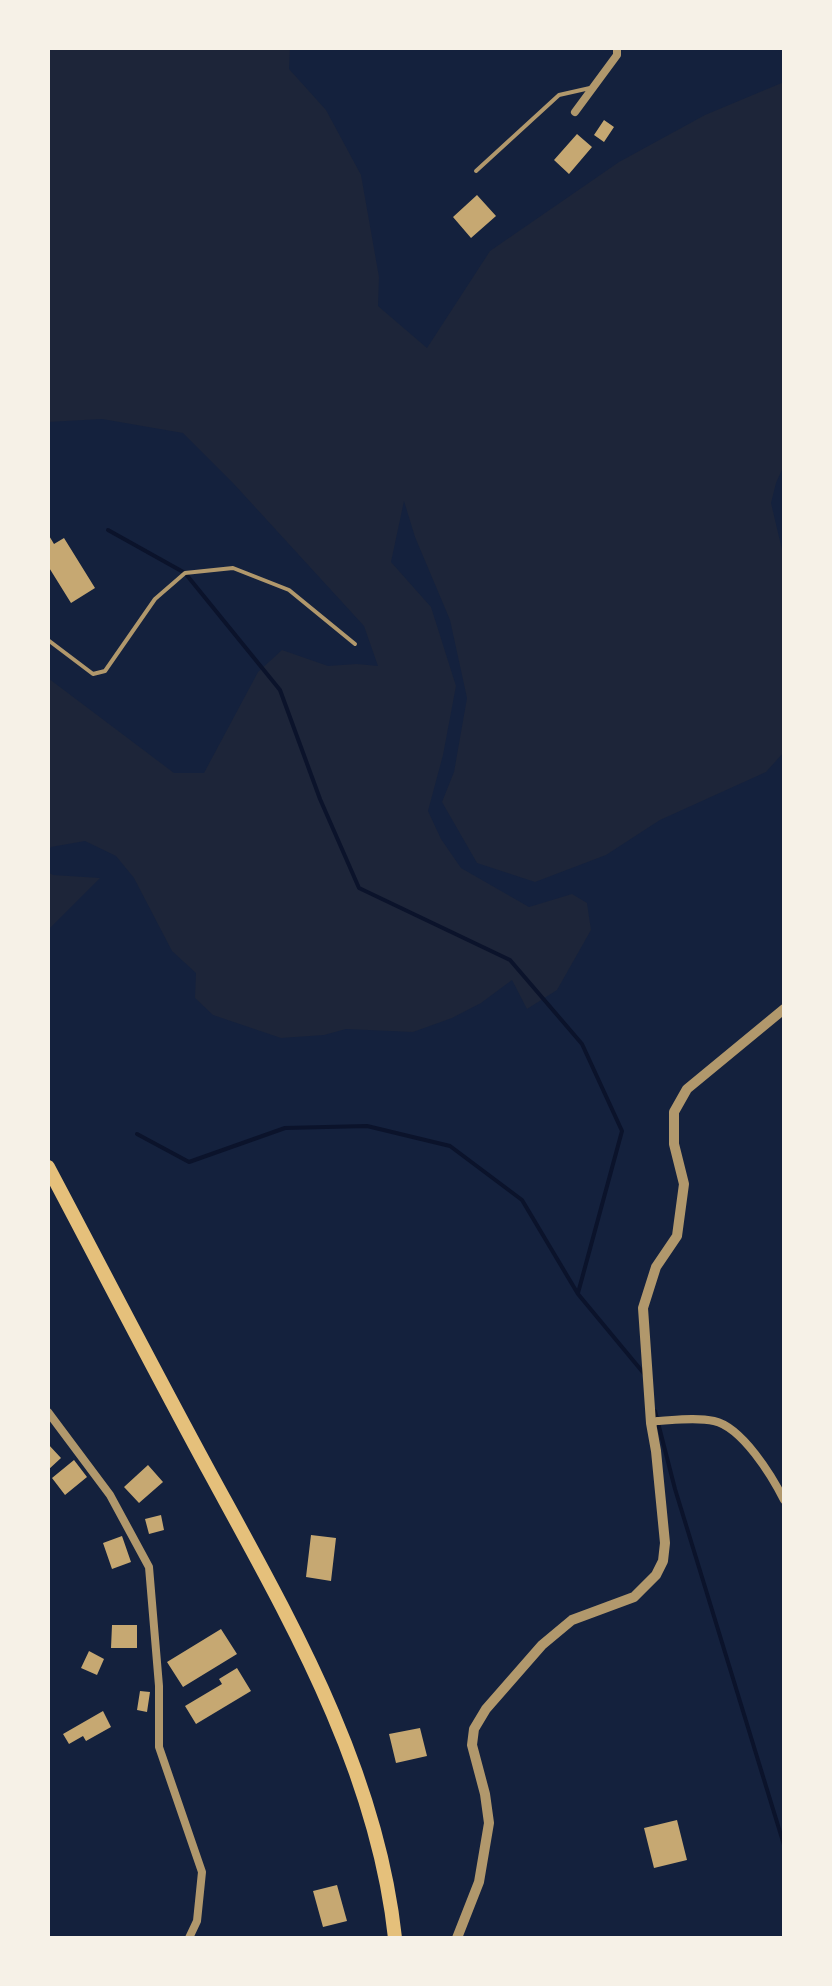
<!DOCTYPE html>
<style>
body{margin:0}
#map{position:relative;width:832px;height:1986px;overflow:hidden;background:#14213d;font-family:"DejaVu Sans",sans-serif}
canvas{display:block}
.frame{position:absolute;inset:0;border:50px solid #f6f1e7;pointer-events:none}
</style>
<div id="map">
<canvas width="832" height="1986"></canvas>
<div class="frame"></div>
</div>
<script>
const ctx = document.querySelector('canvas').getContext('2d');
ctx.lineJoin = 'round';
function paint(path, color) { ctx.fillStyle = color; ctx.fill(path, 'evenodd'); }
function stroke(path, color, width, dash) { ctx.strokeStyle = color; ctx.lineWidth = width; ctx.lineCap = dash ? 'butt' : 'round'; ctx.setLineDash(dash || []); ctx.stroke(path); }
paint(new Path2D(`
 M48 48H290L289 69 326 110 361 175 379 277 378 306 427 348 490 251 619 162 705 115 784 82V465L776 483 771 503 784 558V752L766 772 660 820 606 855 535 882 477 863 442 802 454 772 467 698 450 620 415 537 404 501 391 562 431 607 456 686 443 755 428 811 441 839 461 868 529 907 572 894 587 903 591 930 557 990 527 1009 512 980 481 1003 452 1018 413 1032 346 1029 324 1035 281 1038 213 1015 195 998 196 973 172 951 134 878 116 856 85 841 51 847 48 852V678L174 773H204L258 672 282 650 328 666 357 664 378 666 364 626 233 483 183 433 102 419 48 422Z
 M48 872 53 875 100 878 48 930Z`), '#1d2539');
stroke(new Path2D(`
 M108 530 185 573 280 690 320 799 359 888 510 960 582 1044 622 1131 578 1293
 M137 1134 189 1162 285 1128 367 1126 450 1146 522 1200 578 1294 646 1376
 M655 1411 675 1489 784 1845`), '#0b132b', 4);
paint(new Path2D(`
 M604 120 614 127 604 142 594 135Z
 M577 134 592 147 569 174 554 160Z
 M477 195 496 216 471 238 453 217Z
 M48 534 54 544 64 538 95 588 71 603 48 566Z
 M48 1444 61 1458 48 1470Z
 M74 1460 87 1477 65 1495 52 1478Z
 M148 1465 163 1482 139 1503 124 1487Z
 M161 1515 164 1530 149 1534 145 1519Z
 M311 1535 336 1538 331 1581 306 1577Z
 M122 1536 131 1562 112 1569 103 1543Z
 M112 1625H137V1648H111Z
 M221 1629 237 1654 183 1687 167 1662Z
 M89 1651 104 1659 97 1675 81 1668Z
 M237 1668 251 1691 196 1724 185 1706 222 1684 219 1679Z
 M140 1691 150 1692 147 1712 137 1710Z
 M103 1711 111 1727 86 1741 83 1736 69 1744 63 1734Z
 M420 1728 427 1756 396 1763 389 1734Z
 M677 1820 687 1860 654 1868 644 1828Z
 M337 1885 347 1921 323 1927 313 1891Z`), '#c6a872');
stroke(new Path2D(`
 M476 171 559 95 590 88
 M48 640 93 674 105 671 155 599 185 573 233 568 289 590 355 644`), '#b1986c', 4);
stroke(new Path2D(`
 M575 112 617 55V48
 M48 1412 110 1495 149 1567 159 1686V1747L202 1872 197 1921 189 1938
 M651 1423 657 1421C675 1420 697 1417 714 1421 742 1427 772 1476 784 1500`), '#b1986c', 8);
stroke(new Path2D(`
 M457 1938 479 1882 489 1823 485 1794 472 1745 474 1729 486 1709 542 1645 572 1620 634 1597 656 1575 663 1561 665 1543 656 1451 651 1423 643 1308 656 1267 677 1236 684 1184 674 1144V1112L687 1089 784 1009`), '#b1986c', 10);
stroke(new Path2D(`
 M48 1167C102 1269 155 1372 210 1473 290 1620 377 1769 395 1938`), '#e5c07b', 14);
</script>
